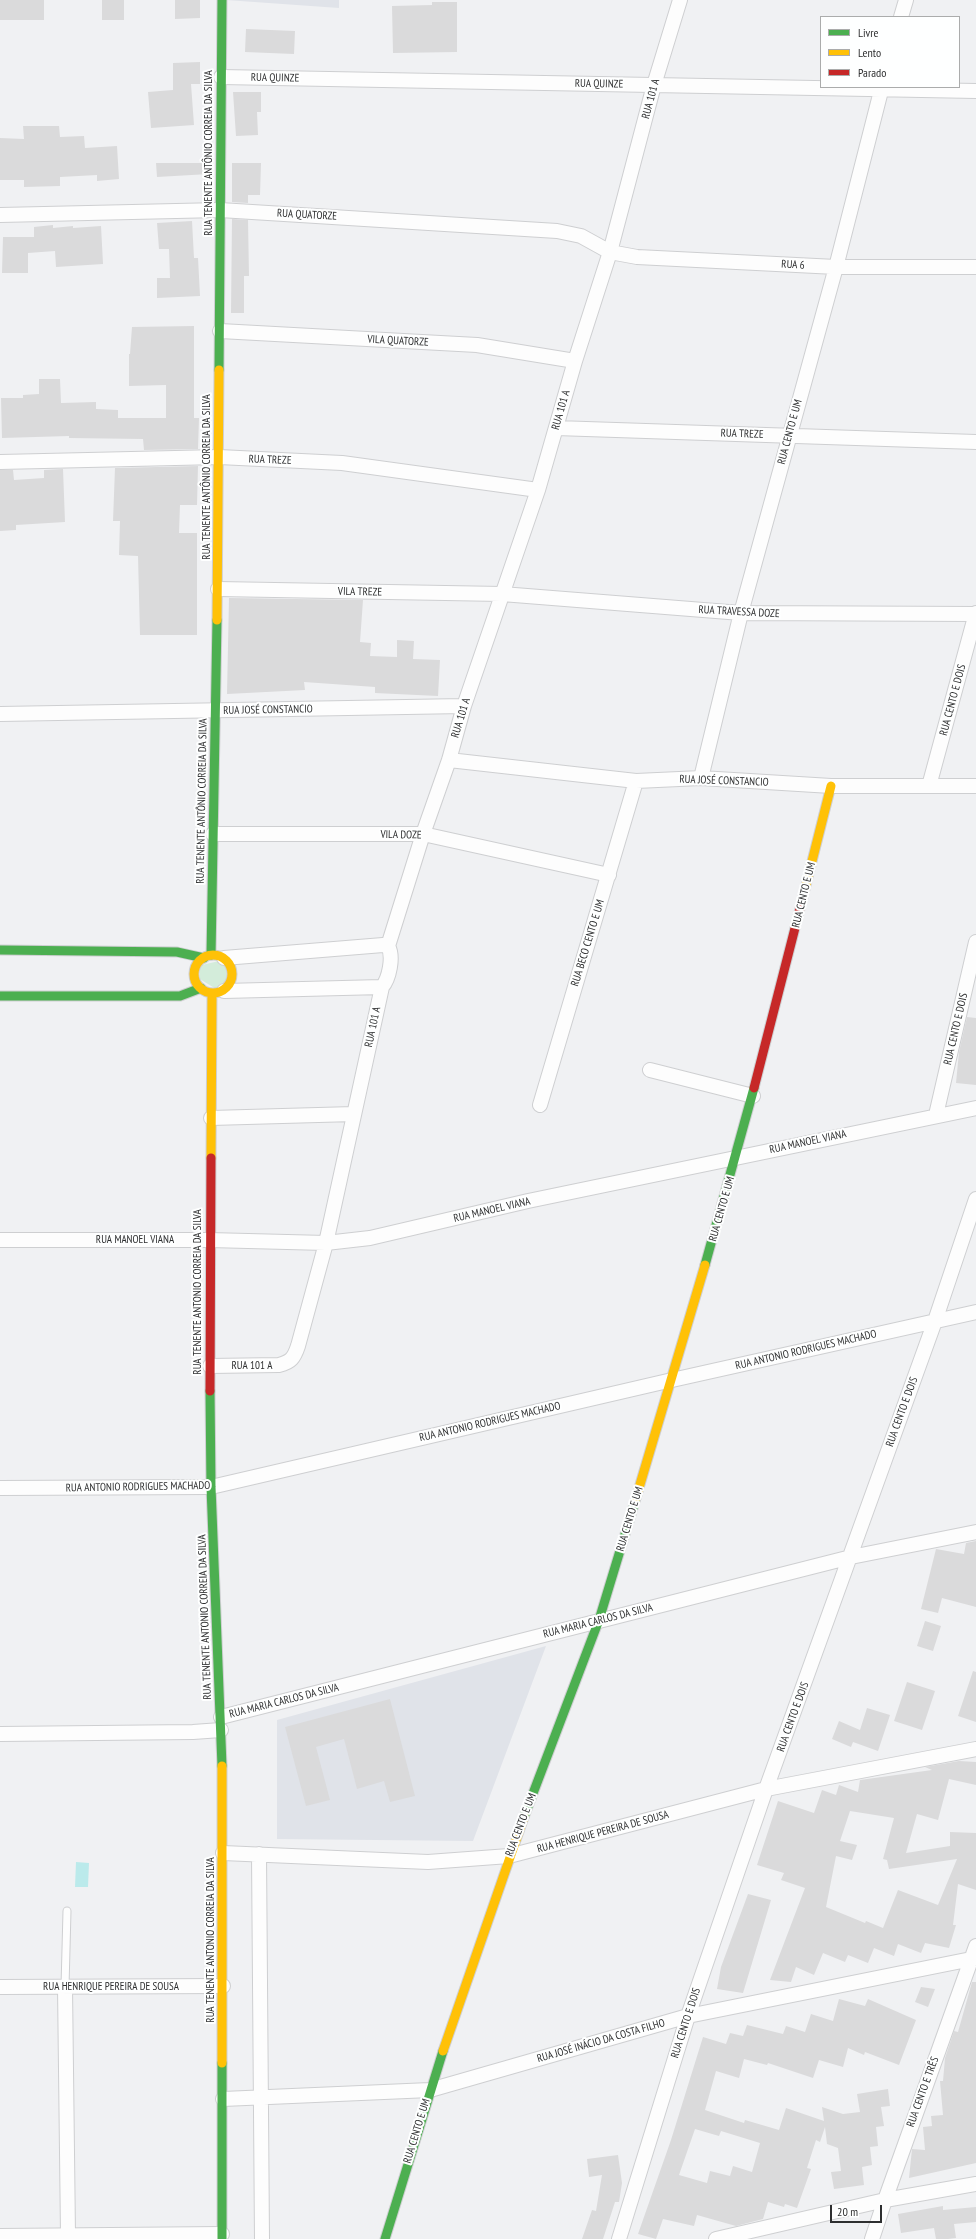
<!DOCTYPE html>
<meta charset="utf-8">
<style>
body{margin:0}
#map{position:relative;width:976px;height:2239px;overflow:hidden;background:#f0f1f3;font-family:"PT Sans Narrow",sans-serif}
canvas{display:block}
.legend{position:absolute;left:820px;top:16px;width:140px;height:72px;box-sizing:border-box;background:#feffff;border:1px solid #abacac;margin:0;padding:5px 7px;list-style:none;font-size:12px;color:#2e2f30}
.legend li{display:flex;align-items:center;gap:8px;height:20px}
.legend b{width:20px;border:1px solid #abacac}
.scale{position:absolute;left:830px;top:2205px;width:52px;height:18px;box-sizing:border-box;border:2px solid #2e2f30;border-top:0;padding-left:5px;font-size:12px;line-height:14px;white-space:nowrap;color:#2e2f30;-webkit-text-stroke:3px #feffff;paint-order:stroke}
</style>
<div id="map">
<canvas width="976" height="2239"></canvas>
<ul class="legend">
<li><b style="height:5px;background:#4caf50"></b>Livre</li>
<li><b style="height:5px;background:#ffc107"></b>Lento</li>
<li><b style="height:5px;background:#c62828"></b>Parado</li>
</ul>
<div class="scale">20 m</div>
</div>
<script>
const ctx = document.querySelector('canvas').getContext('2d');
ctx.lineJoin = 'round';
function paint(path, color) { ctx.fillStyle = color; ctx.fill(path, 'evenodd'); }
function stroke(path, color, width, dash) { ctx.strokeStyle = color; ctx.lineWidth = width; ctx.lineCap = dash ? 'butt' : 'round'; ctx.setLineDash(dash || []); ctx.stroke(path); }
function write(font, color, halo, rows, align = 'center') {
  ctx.font = font + ' "PT Sans Narrow",sans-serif'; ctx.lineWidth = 4; ctx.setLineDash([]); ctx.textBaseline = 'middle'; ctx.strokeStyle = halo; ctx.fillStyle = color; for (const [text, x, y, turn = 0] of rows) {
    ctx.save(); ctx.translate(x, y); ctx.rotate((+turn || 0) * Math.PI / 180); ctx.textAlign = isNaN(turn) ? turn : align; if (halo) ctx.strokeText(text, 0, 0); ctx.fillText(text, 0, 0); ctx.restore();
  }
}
paint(new Path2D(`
 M226 0H339V8Z
 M546 1646 473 1841 277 1839V1720Z`), '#e0e3e9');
paint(new Path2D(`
 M219 961 226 968 227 978 222 986 216 989 200 979V969L202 965Z`), '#d3ecda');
paint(new Path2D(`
 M76 1862 89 1863 88 1887H75Z`), '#bbeaeb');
paint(new Path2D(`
 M0 0H44V20H0Z
 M102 0H124V20H102Z
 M175 0H200V18L175 19Z
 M432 2H457V52L393 53 392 6 432 5Z
 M246 29 295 31 294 54 245 52Z
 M200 62V84H191L194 125 151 128 148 92 173 90V63Z
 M233 92H261V112H257L258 135 236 136Z
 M23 126H59L60 137 84 136 85 148 117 146 119 179 97 181V175L60 177V186L24 187V180H0V138L24 139Z
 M156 163H209V174L157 177Z
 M232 163H261L260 195H248V203L232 202Z
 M232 219 248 220 249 276H244V313H231Z
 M192 221 194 258H198L200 296 157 298V278H170L169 249H159L157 223Z
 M53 225V228L73 226V228L101 226 103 264 56 267 55 251 28 253V273H2L3 237H34V227Z
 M194 326V418H199L198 449 144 450 143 439 69 438V436L2 438 1 398H23V395L39 394V379H60L61 403 96 402V409L118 410V418H166V385L129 386V354H130L132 327Z
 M198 466 197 505H180L179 533H197V635H140L138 556 119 555 120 521H113L115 468Z
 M63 469 65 522 16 525V530L0 531V470H13L14 480 44 478V470Z
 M229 598 363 600 360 642 371 643 370 656 397 657V640L414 641 413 659 440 660 438 696 375 693V687L304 682 305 690 227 694Z
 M967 1017 976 1018V1085L956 1083 959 1052Z
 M976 1541V1607L942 1598 938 1613 921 1609 936 1549 964 1554 966 1543Z
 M925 1621 941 1626 933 1651 917 1646Z
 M973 1671 976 1672V1722L958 1716Z
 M907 1682 935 1691 922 1730 894 1721Z
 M390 1699 415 1796 390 1802 384 1781 357 1789 344 1739 316 1747 330 1800 306 1806 285 1727Z
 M867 1708 890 1715 878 1751 853 1742 851 1747 832 1739 839 1721 860 1730Z
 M959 1761 976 1762V1785L949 1779 938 1820 917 1814 906 1853 950 1846V1832L976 1833V1890L958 1884 953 1925H956L949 1948 925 1943 921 1953 898 1944 894 1956 874 1948 868 1963 848 1955 845 1962 823 1953 814 1975 796 1967 791 1982 770 1980 805 1888 781 1880 784 1873 757 1865 778 1801 814 1813 822 1790 836 1795 839 1785 858 1792 860 1780 932 1770 925 1767ZM850 1811 894 1818 883 1859 887 1860 889 1869 957 1859 938 1905 898 1890 883 1928 866 1921 865 1923 826 1907 836 1856 852 1860 857 1845 840 1841Z
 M748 1894 771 1900 743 1993 717 1989 721 1967Z
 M972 1982H976V2163L909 2178 912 2149 925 2150 923 2127 932 2126 931 2116 943 2115 940 2081H943L945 2058 954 2031 958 2032Z
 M921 1987 935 1989 928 2007 915 2002Z
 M839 1999 865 2006 868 1999 916 2020 899 2065 865 2052 864 2055 848 2048 843 2067 819 2060 813 2078 768 2063 767 2065 744 2059 739 2078 716 2071 705 2110 744 2123 745 2120 779 2130 786 2108 824 2121 822 2107 843 2114 860 2112 857 2094 888 2089 890 2106 881 2107 884 2126 876 2127 878 2146 870 2147 872 2165 862 2167 864 2185 834 2189 831 2172 841 2171 838 2148 827 2144 825 2127 820 2142 816 2140 807 2168 811 2169 797 2208 785 2204 784 2207 768 2202 763 2219 736 2226 697 2215 694 2226 663 2219 656 2239 638 2234 671 2140 703 2037 726 2044 730 2033 743 2036 747 2025 783 2034 786 2026 805 2032 811 2014 833 2021ZM695 2129 719 2136 721 2131 760 2143 752 2172 733 2166 730 2176 710 2171 707 2183 679 2175Z
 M618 2155 622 2183 619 2202H615L603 2239H582L592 2210 596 2211 602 2175 589 2177 587 2159Z
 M943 2206V2210L976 2207V2222L954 2224 956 2238 948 2239H936L934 2228 901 2233 898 2214Z`), '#dadadb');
const lane = new Path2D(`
 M65 1987 67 1911`);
const street = new Path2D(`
 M901 17 906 0
 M221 77 976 91
 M0 215 220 210 557 231 581 236 610 252 637 257 836 267H976
 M220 331 477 345 575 361
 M556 428 976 442
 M0 462 219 457 342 463 538 490
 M218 589 502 594 741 613 976 614
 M0 714 464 706
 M449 760 636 781 701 778 831 786H976
 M701 778 741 613 836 267 882 87
 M929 786 976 613
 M213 834H423L609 875
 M224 958 383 945 388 946
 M224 991 382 987
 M650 1070 753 1096
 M540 1105 636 781
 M936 1115 976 942
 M211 1118 354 1114
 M0 1240H209L326 1243 370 1238 528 1201 976 1108
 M210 1366 279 1365C291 1362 294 1358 298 1346L326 1243 382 987C389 979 394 957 388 946L423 834 449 760 464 706 538 490 575 361 610 252 654 85 680 0
 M0 1488 211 1487 672 1380 976 1312
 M221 1717 851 1557 976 1532
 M0 1734 193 1732 221 1730
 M223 1853 428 1862 509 1856 766 1789 976 1749
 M259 1854 262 2239
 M0 1987 223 1986
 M65 1987 68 2235
 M223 2099 430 2090 688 2016 976 1958
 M0 2236 222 2234
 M619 2239 688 2016 766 1789 935 1321 976 1199
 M716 2239 885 2200 976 2184
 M872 2239 885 2200 976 1946`);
const fast = new Path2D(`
 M219 370 222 0
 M0 950 177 952 204 958
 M211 955 217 620
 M0 996H180L201 988
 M705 1265 754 1088
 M210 1391 211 1487 222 1766
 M524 1817 599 1620 636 1498
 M222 2239V2063
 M385 2239 443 2051`);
const slow = new Path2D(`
 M217 620 219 370
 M805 889 831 786
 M194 974a19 19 0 1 1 38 0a19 19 0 1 1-38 0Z
 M211 1158 212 993
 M636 1498 705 1265
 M222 1766V2063
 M443 2051 524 1817`);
const jam = new Path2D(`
 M754 1088 805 889
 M210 1391 211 1158`);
stroke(lane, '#cecfd1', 9);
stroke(street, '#cecfd1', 16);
stroke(fast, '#cecfd1', 11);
stroke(slow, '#cecfd1', 11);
stroke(jam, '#cecfd1', 11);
stroke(lane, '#fdfdfd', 7);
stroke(street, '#fdfdfd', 14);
stroke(fast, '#4caf50', 9);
stroke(slow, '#ffc107', 9);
stroke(jam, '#c62828', 9);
write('11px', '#2e2f30', '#feffff', [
 ["RUA QUINZE",275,78,1],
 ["RUA QUINZE",599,84,1],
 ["RUA 101 A",651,99,-75],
 ["RUA TENENTE ANTÔNIO CORREIA DA SILVA",209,153,-90],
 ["RUA QUATORZE",307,215,3],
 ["RUA 6",793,265,3],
 ["VILA QUATORZE",398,341,3],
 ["RUA 101 A",561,410,-74],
 ["RUA CENTO E UM",790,432,-75],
 ["RUA TREZE",742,434,2],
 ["RUA TREZE",270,460,2],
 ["RUA TENENTE ANTÔNIO CORREIA DA SILVA",207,477,-90],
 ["VILA TREZE",360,592,1],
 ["RUA TRAVESSA DOZE",739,612,3],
 ["RUA CENTO E DOIS",953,700,-75],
 ["RUA JOSÉ CONSTANCIO",268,710,-1],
 ["RUA 101 A",461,718,-73],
 ["RUA JOSÉ CONSTANCIO",724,781,2],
 ["RUA TENENTE ANTÔNIO CORREIA DA SILVA",202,801,-89],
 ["VILA DOZE",401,835,1],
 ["RUA CENTO E UM",804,895,-76],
 ["RUA BECO CENTO E UM",588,943,-73],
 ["RUA 101 A",373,1027,-78],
 ["RUA CENTO E DOIS",956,1029,-77],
 ["RUA MANOEL VIANA",808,1142,-12],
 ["RUA CENTO E UM",722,1209,-74],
 ["RUA MANOEL VIANA",492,1210,-13],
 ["RUA MANOEL VIANA",135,1240],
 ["RUA TENENTE ANTONIO CORREIA DA SILVA",198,1292,-90],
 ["RUA ANTONIO RODRIGUES MACHADO",806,1350,-13],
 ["RUA 101 A",252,1366],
 ["RUA CENTO E DOIS",902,1412,-70],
 ["RUA ANTONIO RODRIGUES MACHADO",490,1422,-13],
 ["RUA ANTONIO RODRIGUES MACHADO",138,1487,-1],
 ["RUA CENTO E UM",630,1519,-73],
 ["RUA TENENTE ANTONIO CORREIA DA SILVA",205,1617,-92],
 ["RUA MARIA CARLOS DA SILVA",598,1621,-14],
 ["RUA MARIA CARLOS DA SILVA",284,1701,-14],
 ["RUA CENTO E DOIS",793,1717,-70],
 ["RUA CENTO E UM",521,1825,-69],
 ["RUA HENRIQUE PEREIRA DE SOUSA",603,1832,-15],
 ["RUA TENENTE ANTONIO CORREIA DA SILVA",211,1940,-90],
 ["RUA HENRIQUE PEREIRA DE SOUSA",111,1987],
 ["RUA CENTO E DOIS",686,2023,-72],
 ["RUA JOSÉ INÁCIO DA COSTA FILHO",601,2041,-16],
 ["RUA CENTO E TRÊS",923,2092,-70],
 ["RUA CENTO E UM",417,2131,-73]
]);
</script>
